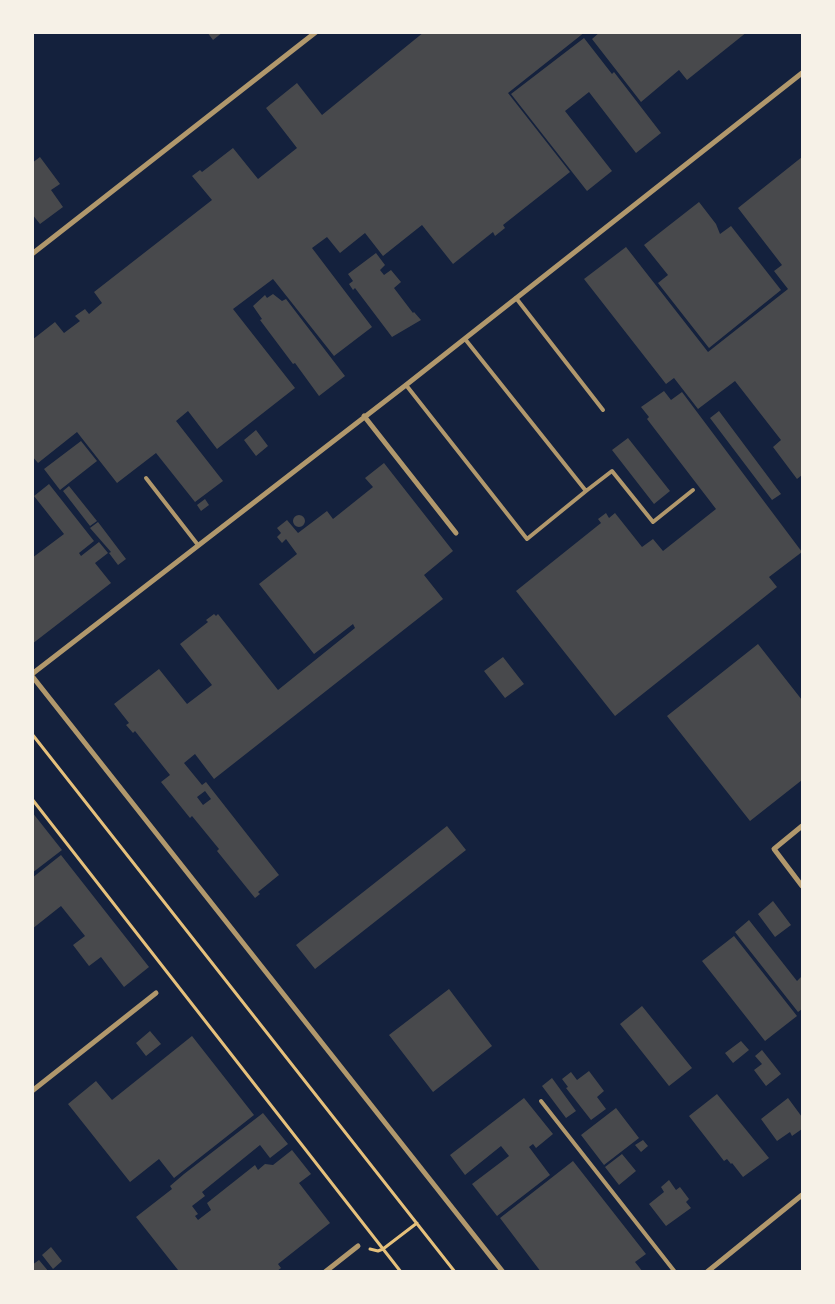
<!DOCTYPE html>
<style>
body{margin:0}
#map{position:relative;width:835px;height:1304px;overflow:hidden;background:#14213d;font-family:Signika,sans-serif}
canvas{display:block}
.frame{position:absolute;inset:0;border:34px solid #f6f1e7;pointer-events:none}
</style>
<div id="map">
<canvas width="835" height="1304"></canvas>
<div class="frame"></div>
</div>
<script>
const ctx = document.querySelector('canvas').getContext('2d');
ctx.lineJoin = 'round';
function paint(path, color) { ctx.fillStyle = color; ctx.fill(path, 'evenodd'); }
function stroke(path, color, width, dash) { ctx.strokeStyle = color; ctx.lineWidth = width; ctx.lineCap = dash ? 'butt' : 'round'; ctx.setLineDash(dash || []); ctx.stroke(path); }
paint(new Path2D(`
 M207 32H223L213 40Z
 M424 32H585L508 93 570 172 503 225 505 228 495 236 493 232 453 264 422 225 383 256 365 233 340 253 327 237 312 248 372 327 334 356 273 279 233 309 295 388 217 449 188 411 176 421 223 481 195 502 156 453 117 483 77 432 38 463 32 456V340L55 322 64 333 80 321 75 316 85 309 89 314 102 303 94 292 212 200 192 176 200 170 202 172 233 148 258 179 297 148 266 108 297 83 322 115Z
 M600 32H747L687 80 679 70 641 102 592 39Z
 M584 38 612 74 614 72 661 133 636 153 589 92 565 111 612 171 587 191 511 94Z
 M40 157 60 184 51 190 63 207 40 224 32 214V163Z
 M802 157V475L797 479 773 447 781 440 735 381 698 409 674 378 666 384 584 279 626 247 708 352 788 289 774 271 782 265 738 208Z
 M699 202 716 224 720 234 731 226 781 290 709 348 658 283 668 275 644 245Z
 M376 253 385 265 380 270 384 275 391 270 401 282 394 288 413 313 414 312 421 320 392 337 355 288 353 290 349 284 353 281 348 274Z
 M273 294 282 301 286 299 345 376 319 396 295 363 293 364 260 320 262 319 253 306 265 295 267 298Z
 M664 391 671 400 682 392 802 552 769 577 777 587 615 716 516 591 601 523 598 519 606 513 609 518 615 513 642 547 653 539 663 551 716 509 647 419 649 417 641 407Z
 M719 411 781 494 772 500 710 418Z
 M256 430 268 446 256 456 244 440Z
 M628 438 670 491 654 504 612 450Z
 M81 441 97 461 60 490 44 469Z
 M384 463 453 551 424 575 443 599 214 779 195 754 184 763 202 785 206 782 279 875 258 892 260 894 255 898 217 851 219 849 192 816 190 818 161 782 170 775 135 731 133 733 126 725 129 723 114 704 159 669 187 704 212 685 180 644 208 622 206 620 214 614 216 616 218 614 278 690 355 628 353 624 314 654 259 584 297 554 286 539 282 543 277 537 281 533 277 528 287 520 298 533 327 511 333 519 373 487 365 478ZM205 791 211 799 203 805 197 797Z
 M49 484 94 541 79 553 81 556 99 542 108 553 95 563 111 583 32 644V558L64 534 34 496Z
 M69 486 97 521 90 526 63 491Z
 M205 499 209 505 201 511 197 505Z
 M293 521a6 6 0 1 1 12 0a6 6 0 1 1-12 0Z
 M98 522 126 559 118 565 109 553 111 552 90 528Z
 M758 644 802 700V780L750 821 667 716Z
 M503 657 524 684 505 698 484 671Z
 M32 812 62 850 32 873Z
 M447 826 466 850 315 969 296 945Z
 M61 855 149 967 124 987 101 957 89 966 73 945 85 936 61 906 32 929V878Z
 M773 901 791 925 775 937 758 914Z
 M749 920 797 981 802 976V1009L798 1012 735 932Z
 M734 936 797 1016 765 1041 702 961Z
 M449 989 492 1046 433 1092 389 1035Z
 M642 1006 692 1068 669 1086 620 1024Z
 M150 1031 161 1044 146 1056 136 1043Z
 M192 1036 254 1115 174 1178 159 1159 130 1182 68 1104 96 1081 112 1100Z
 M741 1041 749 1050 733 1063 725 1053Z
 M762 1050 781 1074 766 1086 754 1070 762 1064 755 1056Z
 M589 1071 604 1091 597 1097 606 1109 591 1120 566 1088 568 1087 562 1079 571 1072 577 1080Z
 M552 1078 576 1111 566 1118 542 1086Z
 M717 1094 769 1158 743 1177 732 1163 731 1164 727 1159 724 1161 689 1116Z
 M524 1098 553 1134 536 1148 533 1144 529 1147 550 1175 497 1216 472 1184 509 1156 501 1146 465 1175 450 1155Z
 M788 1098 802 1117V1129L792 1136 790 1132 777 1141 761 1119Z
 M616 1108 639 1138 604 1165 581 1135Z
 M263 1113 288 1144 270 1158 260 1145 202 1192 205 1196 192 1206 198 1214 195 1216 198 1220 211 1210 207 1203 255 1165 258 1170 265 1164 273 1165 292 1150 311 1174 299 1183 330 1223 278 1264 281 1268 276 1272H175L178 1270 136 1217 172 1189 170 1186 184 1174Z
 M643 1140 648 1146 641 1152 635 1145Z
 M622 1154 636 1171 619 1185 605 1167Z
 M573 1161 646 1254 635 1262 643 1272H541L500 1218Z
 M669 1180 676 1190 680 1187 689 1199 686 1202 691 1208 666 1226 649 1204 664 1192 661 1187Z
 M51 1247 62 1261 53 1269 42 1255Z
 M39 1260 49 1272H32V1265Z`), '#48494c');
stroke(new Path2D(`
 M32 734 455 1272
 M32 799 401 1272
 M370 1249 378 1251 383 1249 417 1223`), '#e5c07b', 3);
stroke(new Path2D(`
 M516 298 603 410
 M465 339 586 491 612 471 653 522 693 490
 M406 385 527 539 586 491
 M146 478 198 545
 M541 1101 675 1272`), '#b1986c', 4);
stroke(new Path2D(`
 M32 254 316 32
 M364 416 456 533
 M32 674 406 385 802 73
 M32 676 503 1272
 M802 826 774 849 802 886
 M32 1091 156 993
 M325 1272 358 1246
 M707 1272 802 1195`), '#b1986c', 5);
</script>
